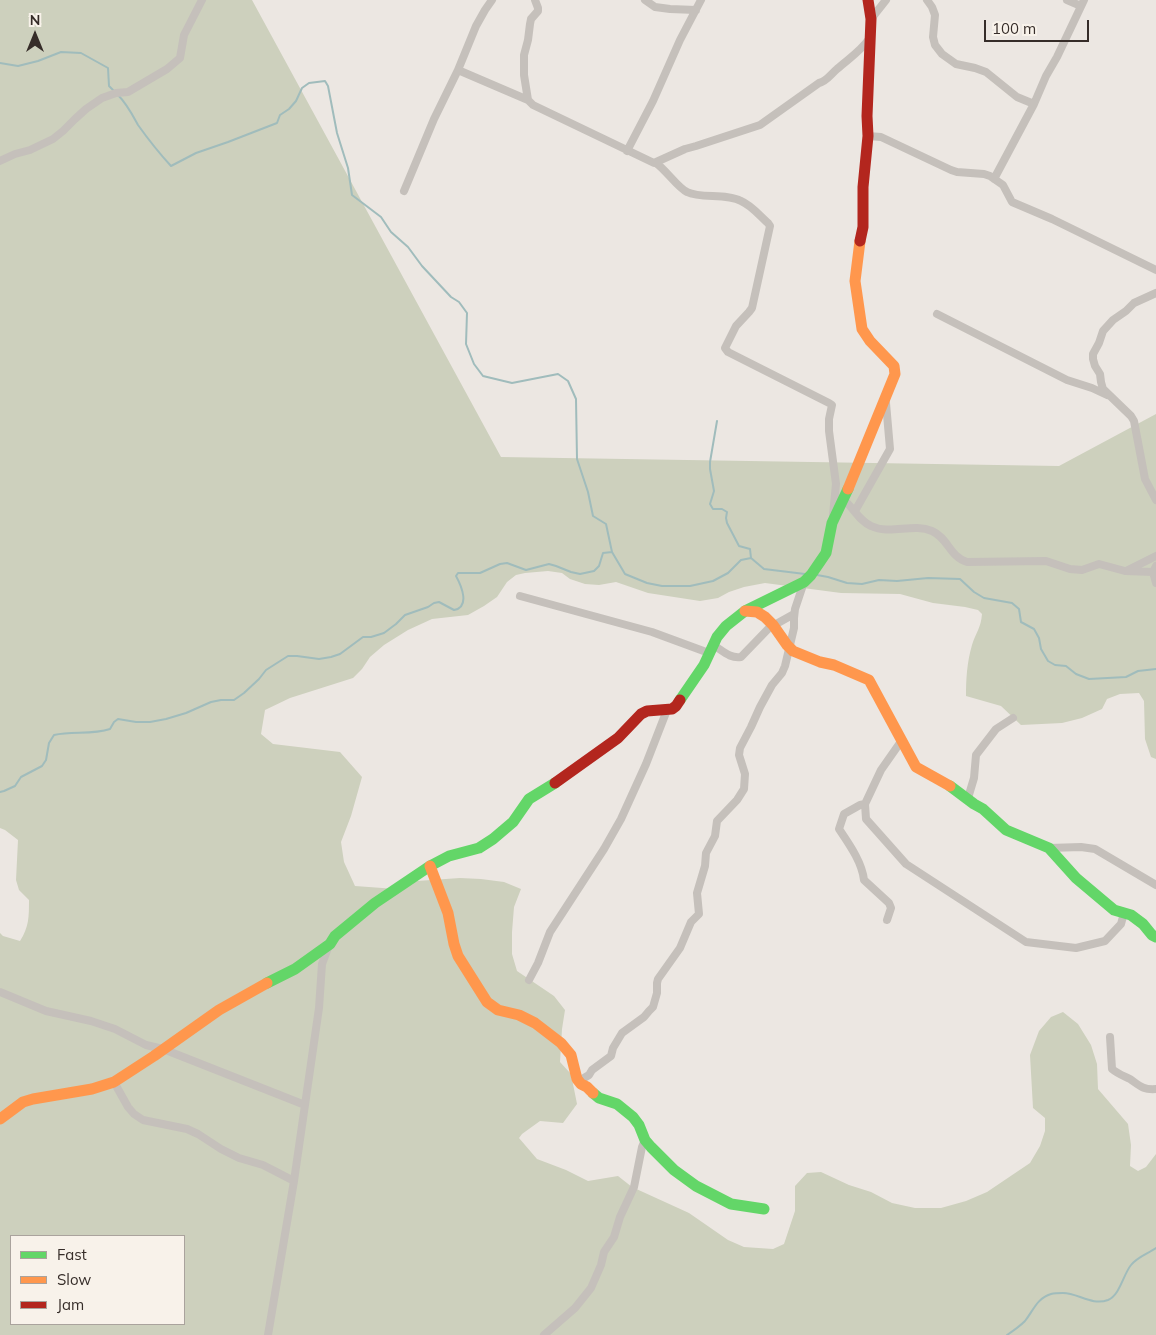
<!DOCTYPE html>
<style>
body{margin:0}
#map{position:relative;width:1156px;height:1335px;overflow:hidden;background:#ece7e2;font-family:Mulish,sans-serif}
canvas{display:block}
.legend{position:absolute;left:10px;top:1235px;width:175px;height:90px;box-sizing:border-box;background:#f8f2ea;border:1px solid #aaa39d;margin:0;padding:6px 9px;list-style:none;font-size:15px;color:#362d29}
.legend li{display:flex;align-items:center;gap:10px;height:25px}
.legend b{width:25px;border:1px solid #aaa39d}
.north{position:absolute;left:10px;top:10px;width:50px;height:50px;-webkit-text-stroke:4px #f8f2ea;paint-order:stroke;rotate:0deg;font-size:14px;font-weight:700;line-height:20px;text-align:center;color:#362d29}
.north::after{content:'';display:block;margin:auto;width:18px;height:22px;background:#362d29;clip-path:polygon(50% 0,100% 100%,50% 72%,0 100%)}
.scale{position:absolute;left:984px;top:20px;width:105px;height:22px;box-sizing:border-box;border:2px solid #362d29;border-top:0;padding-left:6px;font-size:15px;line-height:18px;white-space:nowrap;color:#362d29;-webkit-text-stroke:4px #f8f2ea;paint-order:stroke}
</style>
<div id="map">
<canvas width="1156" height="1335"></canvas>
<ul class="legend">
<li><b style="height:6px;background:#63d668"></b>Fast</li>
<li><b style="height:6px;background:#ff974d"></b>Slow</li>
<li><b style="height:6px;background:#b3261e"></b>Jam</li>
</ul>
<div class="north">N</div>
<div class="scale">100 m</div>
</div>
<script>
const ctx = document.querySelector('canvas').getContext('2d');
ctx.lineJoin = 'round';
function paint(path, color) { ctx.fillStyle = color; ctx.fill(path, 'evenodd'); }
function stroke(path, color, width, dash) { ctx.strokeStyle = color; ctx.lineWidth = width; ctx.lineCap = dash ? 'butt' : 'round'; ctx.setLineDash(dash || []); ctx.stroke(path); }
paint(new Path2D(`
 M0 0H252L501 457 1059 466 1156 414V759L1151 757 1145 739 1144 701 1139 693 1120 694 1107 699 1102 709 1082 718 1062 723 1021 725 1001 706 966 696C966 679 967 662 972 645 976 632 981 628 982 614L978 610 965 607 933 603 900 594 841 593 765 583 744 587 729 592 718 598 700 601 648 593 616 582 599 585 585 584 570 579 562 573 548 571 525 573 516 575 507 582 497 597 484 606 468 615 432 619 408 630 384 645 370 657 362 669 353 678 290 698 265 710 261 734 273 744 340 752 362 777 351 816 341 842 344 862 355 886 396 889 417 881 460 878 481 879 504 882 521 889 514 907 512 932V954L517 971 554 996 565 1010 562 1029 560 1062 571 1074 577 1104 563 1123 540 1121 522 1134 519 1138 537 1159 566 1170 588 1181 618 1176 632 1187 689 1213 728 1240 744 1247 773 1249 784 1244 795 1211V1186L807 1173 821 1172 849 1185 871 1192 892 1203 915 1208H941L966 1201 987 1192 1030 1163 1040 1146 1045 1131V1118L1033 1108 1030 1055 1039 1031 1051 1017 1063 1012 1078 1024 1091 1045 1097 1064 1098 1089 1128 1124 1131 1145 1130 1166 1138 1171 1146 1167 1156 1154V1335H0V933L3 936 20 941C29 927 29 917 29 900L19 890 16 880 18 840 5 830 0 828ZM11 1236H184V1324H11Z`), '#cdd0bd');
stroke(new Path2D(`
 M0 63 18 66 38 61 61 52 81 53 108 68 109 86 115 92
 M118 95C127 104 132 114 138 125 148 139 159 153 171 166L196 153 228 142 277 123 280 115 289 109 296 101 302 88 309 83 325 81 328 86 337 133 348 168 352 195 381 217 391 232 408 247 422 266 451 297 459 302 467 313 466 344 474 364 483 376 512 383 558 374 568 381 576 399 577 459 588 492 593 516 606 524 612 552 625 574 647 583 662 586H690L713 581 728 573 741 560 751 558 764 569 805 574
 M717 421 710 462V469L714 491 710 504 713 509H722L727 512 726 518 727 523 739 546 750 549 751 558
 M817 575 828 577 847 583 862 584 879 580 897 581 928 578 960 579 974 592 984 598 1012 603 1019 609 1021 622 1034 629 1039 638 1041 649 1048 661 1055 665 1066 666 1076 674 1089 679 1126 677 1138 671 1156 669
 M0 792 4 791 15 786 21 777 42 766 46 760 49 743 54 735C73 731 92 735 110 729L114 722 118 719 136 722H150L166 719 186 713 211 702 221 700H234L244 693 259 679 266 670 288 656H297L319 659 331 657 340 654 363 637H371L384 633 396 624 405 615 428 607 434 603 439 602 454 610C470 607 462 587 456 576L458 573H480L500 564 507 563 526 570 549 564 556 566 571 572 580 574 594 571 599 566 603 553 612 552
 M1007 1335C1013 1331 1020 1326 1025 1321 1033 1311 1037 1298 1051 1294 1055 1293 1059 1293 1063 1293 1078 1293 1092 1306 1108 1300 1120 1295 1123 1275 1131 1265 1137 1257 1147 1254 1156 1248`), '#a0bcbc', 2);
stroke(new Path2D(`
 M535 0 538 8V11L531 19 530 24 528 40 524 55V75L528 100 533 105 654 163 685 149 696 146 760 125 819 83C827 81 830 75 837 69 848 59 860 52 869 39
 M645 0 655 7 670 9 696 10
 M927 0 932 7 935 15 933 37 935 45 942 54 956 64 975 68 986 72 1017 97 1034 104
 M1067 0 1081 6
 M871 19 886 0
 M458 70 528 100
 M868 136 881 137 951 170 957 172 984 174 990 176 1003 185 1012 202 1052 219 1156 270
 M627 151 653 101 680 40 701 0
 M0 161 15 154 30 150 53 139 63 131 75 119 86 109 102 98 116 93 128 92 167 69 180 58 184 35 202 0
 M656 163C666 170 678 188 687 192 701 199 726 193 741 201 751 205 760 216 768 223L770 226 752 308 749 312 736 326 725 348 728 352 829 403 832 405 829 419V431L836 484 833 515
 M994 179 1034 104 1046 76 1057 57 1084 0
 M404 191 434 119 458 70 476 26 485 10 492 0
 M1156 293 1134 303 1126 311 1113 320 1103 331 1099 343 1093 354V359L1095 366 1100 374 1101 382 1103 389 1131 416 1134 421 1145 479 1156 500
 M937 314 1067 380 1092 388 1107 395
 M843 499C853 507 859 521 871 526 890 535 913 523 932 531 948 538 950 557 967 562L1046 561 1070 569 1082 570 1099 564 1125 571 1153 572
 M855 511 890 449 886 403
 M1156 566 1153 572 1156 583
 M1126 571 1156 556
 M520 596 652 632 709 653
 M713 645C722 650 730 659 741 657L769 628 794 614
 M968 798 974 778 976 755 996 729 1013 718
 M865 804 866 819 906 864 1026 942 1076 948 1105 941 1121 924 1124 913
 M1049 848 1081 847 1095 849 1156 885
 M887 920 891 908 889 903 864 880C862 862 849 844 839 829L844 814 860 805 865 804 881 770 902 740
 M529 980 538 963 550 932 604 849 621 819 646 764 667 710
 M0 992 46 1011 91 1021 115 1029 146 1045 163 1049 305 1105
 M1110 1037 1112 1069C1118 1074 1124 1076 1130 1079 1140 1086 1143 1090 1156 1089
 M579 1081 589 1075 592 1070 611 1056 613 1048 622 1033 644 1017 649 1011 653 1007 657 993V983L658 979 680 948 691 922 699 914 697 893 705 866 706 853 715 836 717 821 737 800 744 789 745 774 739 755 740 748 751 727 760 707 772 685 782 673 785 666 794 628V618L795 609 804 582
 M114 1082 128 1107 134 1114 143 1120 187 1129 198 1134 221 1149 239 1158 263 1165 294 1181
 M268 1335 294 1181 319 1008 322 964 329 945
 M544 1335 575 1308 591 1288 601 1265 604 1252 614 1237 620 1217 634 1187 642 1147 645 1140`), '#c5c0bb', 8);
stroke(new Path2D(`
 M680 700 704 665 717 637 726 626 745 611 804 582 811 575 826 553 832 523 848 489
 M950 786 974 804 983 809 1006 830 1049 848 1076 878 1114 910 1131 915 1143 924 1152 935 1156 937
 M267 983 295 969 330 944 335 936 375 903 430 866 449 856 479 848 493 839 513 822 529 799 555 783
 M593 1093 599 1098 617 1104 633 1117 639 1125 645 1140 651 1147 674 1170 696 1186 731 1204 764 1209`), '#63d668', 11);
stroke(new Path2D(`
 M848 489 895 374 894 366 870 341 862 329 855 281 860 241
 M745 611 757 612 765 617 773 625 787 645 793 651 820 662 834 665 869 680 916 767 950 786
 M430 866 448 913 454 944 458 956 487 1002 498 1010 519 1015 535 1023 561 1043 571 1055 577 1079 581 1084 587 1087 593 1093
 M0 1119 23 1102 33 1099 92 1089 114 1082 154 1056 219 1010 267 983`), '#ff974d', 11);
stroke(new Path2D(`
 M860 241 863 227V187L868 136 867 116 871 19 868 0
 M555 783 618 738 641 714 647 711 672 709 676 706 680 700`), '#b3261e', 11);
</script>
